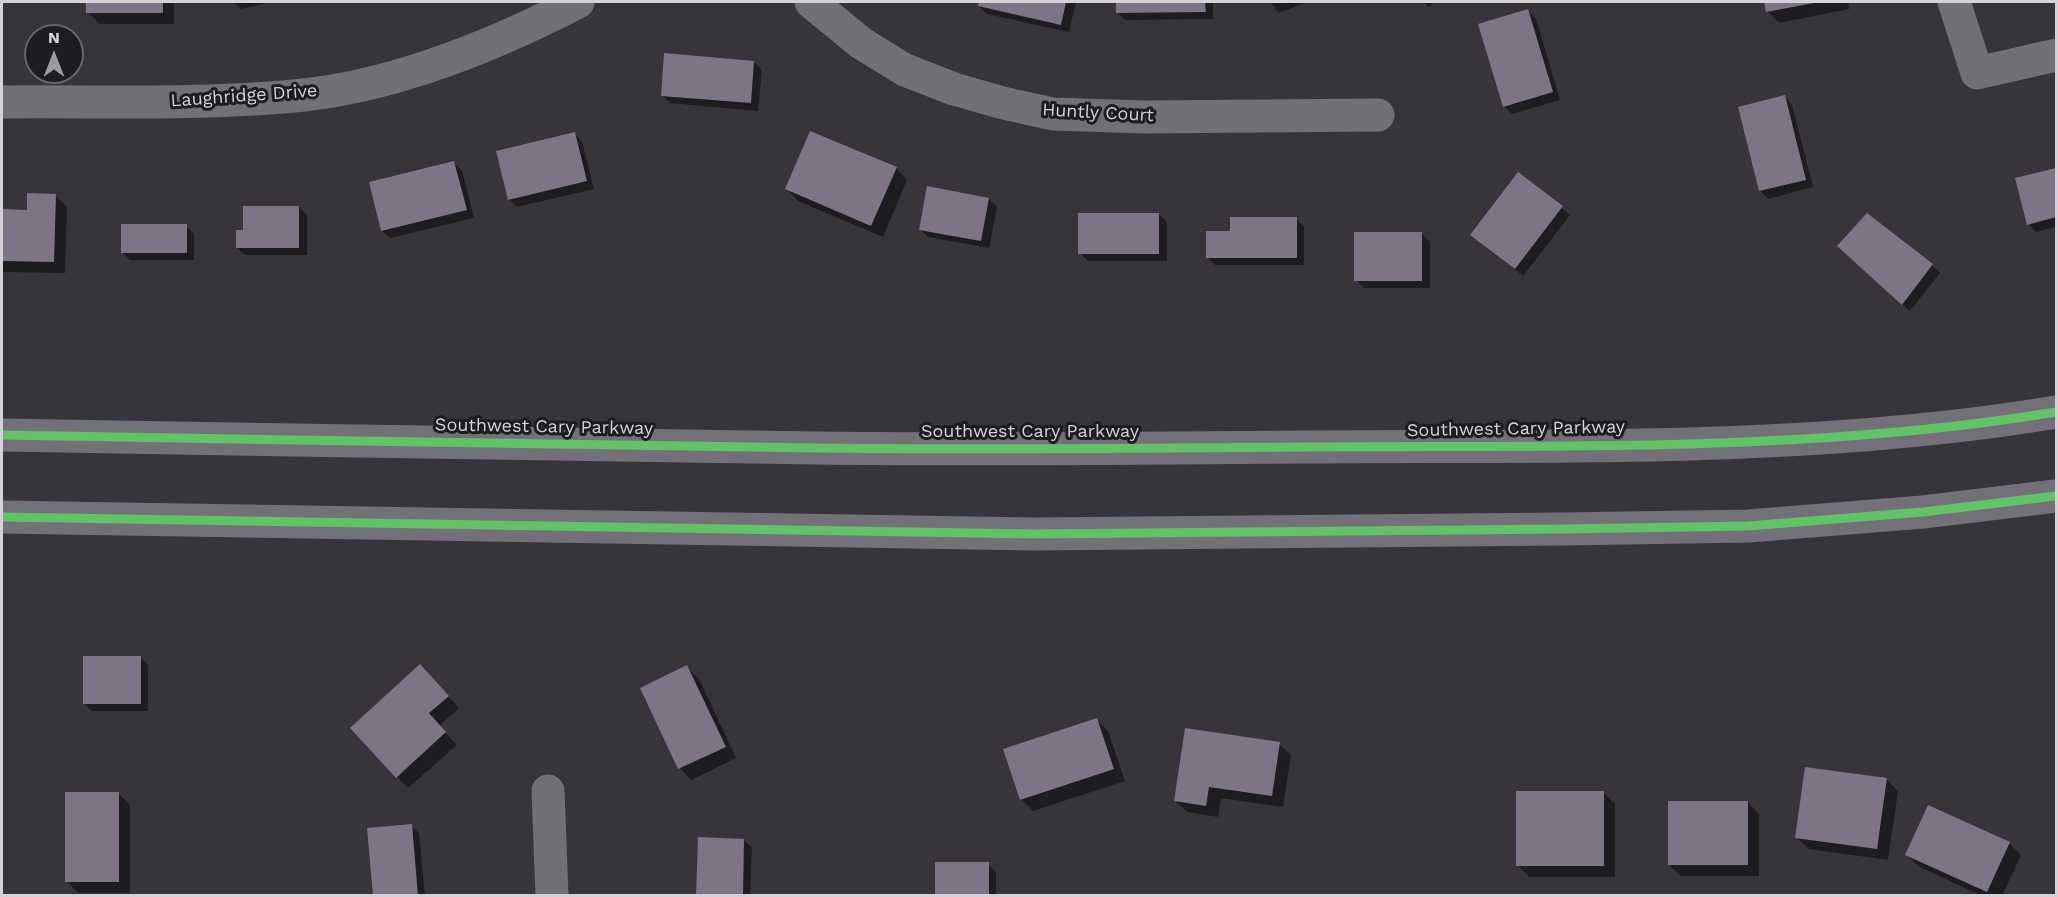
<!DOCTYPE html>
<style>
body{margin:0}
#map{position:relative;width:2058px;height:897px;overflow:hidden;background:#37353a;font-family:"Work Sans",sans-serif}
canvas{display:block}
.frame{position:absolute;inset:0;border:3px solid #d5d2d7;pointer-events:none}
.north{position:absolute;left:24px;top:24px;width:60px;height:60px;box-sizing:border-box;background:#1e1c20;border:2px solid #676569;border-radius:50%;rotate:0deg;font-size:16px;font-weight:700;line-height:24px;text-align:center;color:#d5d2d7}
.north::after{content:'';display:block;margin:auto;width:21px;height:27px;background:#9e9ba0;clip-path:polygon(50% 0,100% 100%,50% 72%,0 100%)}
</style>
<div id="map">
<canvas width="2058" height="897"></canvas>
<div class="frame"></div>
<div class="north">N</div>
</div>
<script>
const ctx = document.querySelector('canvas').getContext('2d');
ctx.lineJoin = 'round';
function paint(path, color) { ctx.fillStyle = color; ctx.fill(path, 'evenodd'); }
function stroke(path, color, width, dash) { ctx.strokeStyle = color; ctx.lineWidth = width; ctx.lineCap = dash ? 'butt' : 'round'; ctx.setLineDash(dash || []); ctx.stroke(path); }
function write(font, color, halo, rows, align = 'center') {
  ctx.font = font + ' "Work Sans",sans-serif'; ctx.lineWidth = 6; ctx.setLineDash([]); ctx.textBaseline = 'middle'; ctx.strokeStyle = halo; ctx.fillStyle = color; for (const [text, x, y, turn = 0] of rows) {
    ctx.save(); ctx.translate(x, y); ctx.rotate((+turn || 0) * Math.PI / 180); ctx.textAlign = isNaN(turn) ? turn : align; if (halo) ctx.strokeText(text, 0, 0); ctx.fillText(text, 0, 0); ctx.restore();
  }
}
paint(new Path2D(`
 M88 2H174V24H99L88 12Z
 M234 2H271L241 9Z
 M980 2H1076L1069 32 987 14 979 6Z
 M1117 2H1213V19L1125 20 1117 12Z
 M1270 2H1307L1279 13Z
 M1422 2H1433L1430 7Z
 M1766 2H1848L1849 9 1779 23 1767 11Z
 M1528 11 1536 19 1560 100 1512 114 1504 106Z
 M754 62 762 70 758 111 670 103 662 95Z
 M1785 97 1792 105 1813 187 1768 199 1760 191Z
 M575 134 582 142 594 189 517 207 509 199Z
 M454 163 462 171 474 218 390 238 382 231Z
 M896 168 907 180 883 237 798 201 787 189Z
 M2056 169V227L2036 232 2028 224 2016 179Z
 M1519 174 1570 215 1523 276 1472 235Z
 M55 195 67 207 65 273 2 272V211H29Z
 M989 199 997 207 989 248 928 237 920 229Z
 M299 207 307 215V255H245L237 248 244 231Z
 M1159 214 1167 222V261H1088L1080 253Z
 M1297 219 1304 227V265H1215L1207 257 1232 233Z
 M186 226 194 234V260H130L122 252Z
 M1422 234 1430 242V288H1364L1356 280Z
 M1847 254 1932 265 1940 273 1910 311Z
 M140 657 148 665V711H92L84 704Z
 M687 667 699 679 736 758 691 780 680 768Z
 M432 678 459 708 439 726 457 745 408 788 397 777Z
 M1097 720 1108 731 1125 781 1033 811 1021 799Z
 M1279 744 1291 755 1283 807 1221 798 1218 817 1187 812 1175 801Z
 M1886 779 1898 791 1888 860 1809 849 1797 838Z
 M1603 792 1615 804V877H1529L1518 865Z
 M118 793 130 805V893H78L67 881Z
 M1748 802 1759 814V876H1681L1669 865Z
 M411 826 419 833 425 896H374Z
 M744 840 752 848 750 896H698Z
 M2009 843 2021 855 2002 896H1982L1918 866 1907 854Z
 M988 864 996 872V896H936Z`), '#0007');
paint(new Path2D(`
 M86 2H163V13H86Z
 M979 2H1066L1061 25 978 6Z
 M1116 2H1205L1206 12 1116 13Z
 M1764 2H1814V3L1766 12Z
 M1528 9 1553 92 1503 107 1478 24Z
 M664 53 754 61 751 103 661 96Z
 M1785 95 1806 180 1759 191 1738 107Z
 M810 131 897 167 871 226 785 189Z
 M575 132 587 181 508 200 496 151Z
 M454 161 467 210 381 231 369 182Z
 M2056 168V217L2027 225 2015 178Z
 M1518 172 1563 206 1515 269 1470 235Z
 M927 186 989 198 981 241 919 230Z
 M27 193 56 194 54 262 2 261V209L27 210Z
 M243 206H299V248H236V230H243Z
 M1078 213H1159V254H1078Z
 M1867 213 1933 264 1902 305 1837 246Z
 M1230 217H1297V258H1206V231H1230Z
 M121 224H187V253H121Z
 M1354 232H1422V281H1354Z
 M83 656H141V704H83Z
 M420 664 449 696 429 713 446 732 396 778 350 728Z
 M687 665 726 747 678 769 640 688Z
 M1097 718 1114 769 1020 800 1003 749Z
 M1185 728 1280 742 1272 796 1209 787 1206 806 1174 801Z
 M1805 767 1887 778 1877 849 1795 838Z
 M1516 791H1604V866H1516Z
 M65 792H119V882H65Z
 M1668 801H1748V865H1668Z
 M1928 805 2010 842 1987 892 1905 855Z
 M412 824 418 896H373L367 828Z
 M698 837 744 839 743 896H696Z
 M935 862H989V896H935Z`), '#7d7585');
stroke(new Path2D(`
 M811 2 861 43 905 70 954 89 1003 103 1053 114 1145 117 1378 115
 M1954 2 1977 73 2056 55
 M2 102C99 101 197 105 294 96 393 87 491 47 578 2
 M548 791 552 896`), '#727075', 33);
stroke(new Path2D(`
 M2 435C274 439 546 446 818 448 980 450 1142 448 1304 447 1553 445 1810 453 2056 412
 M2 517 1034 534 1564 529 1748 526 1923 512 2056 496`), '#74707a', 33);
stroke(new Path2D(`
 M2 435C274 439 546 446 818 448 980 450 1142 448 1304 447 1553 445 1810 453 2056 412
 M2 517 1034 534 1564 529 1748 526 1923 512 2056 496`), '#61c268', 9);
write('18px', '#d5d2d7', '#1e1c20', [
 ["Laughridge Drive",244,96,-4],
 ["Huntly Court",1098,113,3],
 ["Southwest Cary Parkway",544,427,1],
 ["Southwest Cary Parkway",1516,429,-1],
 ["Southwest Cary Parkway",1030,432]
]);
</script>
